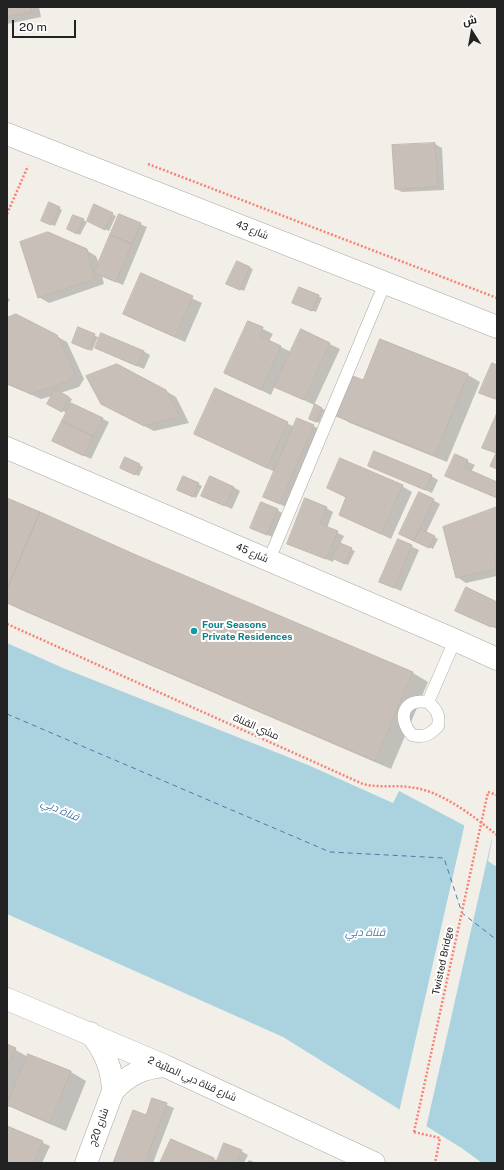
<!DOCTYPE html>
<meta charset="utf-8">
<style>
body{margin:0}
#map{position:relative;width:504px;height:1170px;overflow:hidden;background:#f2efe9;font-family:"Public Sans",Cairo,sans-serif}
canvas{display:block}
.frame{position:absolute;inset:0;border:8px solid #222;pointer-events:none}
.north{position:absolute;left:452px;top:12px;width:40px;height:40px;-webkit-text-stroke:3px #fff;paint-order:stroke;rotate:349deg;font-size:11px;font-weight:700;line-height:16px;text-align:center;color:#222}
.north::after{content:'';display:block;margin:auto;width:14px;height:18px;background:#222;clip-path:polygon(50% 0,100% 100%,50% 72%,0 100%)}
.scale{position:absolute;left:12px;top:20px;width:64px;height:18px;box-sizing:border-box;border:2px solid #222;border-top:0;padding-left:5px;font-size:12px;line-height:14px;white-space:nowrap;color:#222;-webkit-text-stroke:3px #fff;paint-order:stroke}
</style>
<div id="map">
<canvas width="504" height="1170"></canvas>
<div class="frame"></div>
<div class="north">ش</div>
<div class="scale">20 m</div>
</div>
<script>
const ctx = document.querySelector('canvas').getContext('2d');
ctx.lineJoin = 'round';
function paint(path, color) { ctx.fillStyle = color; ctx.fill(path, 'evenodd'); }
function stroke(path, color, width, dash) { ctx.strokeStyle = color; ctx.lineWidth = width; ctx.lineCap = dash ? 'butt' : 'round'; ctx.setLineDash(dash || []); ctx.stroke(path); }
function write(font, color, halo, rows, align = 'center') {
  ctx.font = font + ' "Public Sans",Cairo,sans-serif'; ctx.lineWidth = 4; ctx.setLineDash([]); ctx.textBaseline = 'middle'; ctx.strokeStyle = halo; ctx.fillStyle = color; for (const [text, x, y, turn = 0] of rows) {
    ctx.save(); ctx.translate(x, y); ctx.rotate((+turn || 0) * Math.PI / 180); ctx.textAlign = isNaN(turn) ? turn : align; if (halo) ctx.strokeText(text, 0, 0); ctx.fillText(text, 0, 0); ctx.restore();
  }
}
paint(new Path2D(`
 M7 643 63 668 308 765 393 803 399 791 492 840 488 861 497 867V1163H482L463 1149 283 1037 7 914Z`), '#aad3df');
paint(new Path2D(`
 M465 823 492 838 426 1128 399 1112Z`), '#f2efe9');
paint(new Path2D(`
 M7 7H39L41 17 7 24Z
 M435 144 442 148 444 190 402 192 396 189 393 146Z
 M95 206 116 216 109 231 91 222Z
 M59 208 62 210 55 226 45 222Z
 M74 216 87 222 80 235 68 228Z
 M140 224 147 227 123 285 102 276 104 284 49 303 39 297 86 250 96 256 99 264Z
 M237 262 253 269 244 291 230 285Z
 M142 275 202 303 185 342 134 319 124 314Z
 M318 296 322 298 316 312 297 305Z
 M7 298 10 299 7 305Z
 M7 319 56 336 67 342 84 379 79 387 60 393 72 399 70 403 109 422 91 459 60 444 67 413 48 403 52 396 41 399 7 384Z
 M249 322 273 334 269 341 291 352 301 330 340 349 314 405 275 386 271 395 225 373Z
 M78 329 98 337 92 351 76 344Z
 M103 351H143L150 355 144 369Z
 M497 366V400L480 392Z
 M468 375 480 382 447 462 350 423 338 416 364 382Z
 M215 390 295 427 313 426 320 429 286 507 264 497 275 472 195 434Z
 M166 391 176 397 189 423 154 431 101 404Z
 M316 406 325 410 319 423 313 420Z
 M455 456 475 465 471 472 497 483V498L453 479Z
 M126 458 143 467 139 476 124 470Z
 M376 469 431 476 438 480 432 493Z
 M184 477 202 486 196 498 181 491Z
 M402 486 412 492 391 539 340 515 347 498 328 488Z
 M233 487 240 491 232 509 209 499Z
 M7 499 136 556 413 673 428 682 391 769 19 609 7 603Z
 M433 500 440 504 426 533 438 539 433 549 407 537Z
 M326 508 333 512 327 528 344 536 340 544 355 551 348 565 334 559 333 562 288 543Z
 M497 508V576L466 583 457 577 444 528Z
 M277 510 284 514 274 538 251 527Z
 M398 540 419 550 401 591 387 585Z
 M497 603V629L456 611Z
 M7 1045 28 1057 29 1055 71 1072 86 1081 66 1131 24 1113 10 1106V1107L7 1106Z
 M153 1099 174 1108 153 1163H114L147 1116Z
 M7 1127 50 1146 42 1163H7Z
 M241 1151 248 1155 244 1163H161L214 1159 218 1161Z
 M249 1160 257 1163H247Z`), '#0003');
stroke(new Path2D(`
 M7 714 330 852 444 858 462 913 497 940`), '#4a7aab', 1, [5, 4]);
const building = new Path2D(`
 M7 7H31L32 12 7 17Z
 M435 143 438 187 395 189 392 145Z
 M49 202 60 207 51 225 41 221Z
 M94 204 113 213 105 230 87 221Z
 M119 214 141 223 132 244 110 235Z
 M73 215 84 219 77 234 67 229Z
 M48 232 87 249 95 279 38 298 20 242Z
 M110 235 132 244 116 282 94 273Z
 M237 261 250 267 240 290 226 284Z
 M141 273 193 296 175 337 123 314Z
 M299 287 319 295 312 311 292 303Z
 M16 314 57 335 75 373 69 381 31 394 7 384V318Z
 M248 321 263 327 260 336 281 346 261 390 224 373Z
 M78 327 95 334 89 350 72 343Z
 M301 329 330 343 304 400 274 387Z
 M101 333 144 351 137 366 95 348Z
 M380 339 468 374 435 456 336 416 353 376 363 380Z
 M492 363 497 365V395L495 399 479 393Z
 M117 364 166 390 180 417 144 426 101 404 86 376Z
 M215 388 288 422 267 468 194 434Z
 M55 389 69 397 62 412 47 404Z
 M71 403 103 418 93 436 62 421Z
 M315 404 322 408 316 422 309 419Z
 M497 413V469L490 466 496 453 482 448Z
 M297 418 314 425 280 504 263 497Z
 M62 421 93 436 84 456 52 441Z
 M374 451 432 475 425 490 368 466Z
 M455 454 468 460 465 468 497 482V498L445 476Z
 M125 457 140 464 135 475 120 468Z
 M340 458 403 485 381 534 339 515 346 497 327 488Z
 M183 476 199 483 193 497 177 490Z
 M210 476 234 487 225 506 201 496Z
 M419 492 434 499 414 541 399 534Z
 M7 498 40 512 7 589Z
 M305 498 327 507 320 524 338 531 326 559 287 544Z
 M261 502 278 509 267 535 250 528Z
 M497 507 496 569 456 578 443 527Z
 M40 512 136 555 413 672 375 761 7 603V589Z
 M420 529 435 536 429 548 414 541Z
 M398 539 412 545 394 588 379 582Z
 M340 543 352 548 345 564 332 558Z
 M466 587 497 602V625L491 627 455 611Z
 M7 1044 16 1048 7 1069Z
 M28 1054 71 1071 50 1123 7 1105Z
 M152 1098 167 1103 145 1163H113L133 1110 146 1115Z
 M7 1126 43 1141 34 1163H7Z
 M171 1139 214 1158 212 1163H160Z
 M224 1143 242 1150 236 1163H216Z`);
paint(building, '#c7bfb8');
stroke(building, '#c4b6ab', 1);
const service = new Path2D(`
 M269 560 385 283
 M428 702C437 710 440 715 438 726 430 735 423 738 412 735 396 717 404 698 428 702L455 640`);
const minor = new Path2D(`
 M7 134 497 327
 M7 448 455 640 497 659
 M7 999 165 1066 374 1163
 M113 1091C129 1074 142 1068 165 1066
 M86 1163 113 1091C112 1068 105 1051 90 1033`);
stroke(service, '#a9a9a9', 13);
stroke(minor, '#a9a9a9', 23);
stroke(new Path2D(`
 M148 164 497 298
 M7 214 28 166
 M7 624 363 784C379 788 393 785 409 787 441 790 473 816 497 835
 M488 792 497 795
 M414 1132 440 1138 435 1163`), '#fa8072', 2.5, [2, 2]);
stroke(service, '#fff', 12);
stroke(minor, '#fff', 22);
stroke(new Path2D(`
 M414 1132 488 792`), '#fa8072', 2.5, [2, 2]);
for (const [x, y, r, color] of [
 [194,631,4,"#0f9aa8"]
]) { const dot = new Path2D(); dot.arc(x, y, r, 0, 2 * Math.PI); ctx.fillStyle = color; ctx.fill(dot); stroke(dot, '#fff', 1.5); }
write('10px', '#222', '#fff', [
 ["شارع 43",252,230,22],
 ["شارع 45",252,553,23],
 ["مشي القناة",256,727,24],
 ["Twisted Bridge",443,961,-78],
 ["شارع قناة دبي المائية 2",192,1079,24],
 ["شارع 20ج",99,1127,-70]
]);
write('bold 10px', '#0d838f', '#fff', [
 ["Four Seasons",202,625],
 ["Private Residences",202,637]
], 'left');
write('italic 11px', '#4a7aab', '#fff', [
 ["قناة دبي",60,810,24],
 ["قناة دبي",365,933]
]);
</script>
